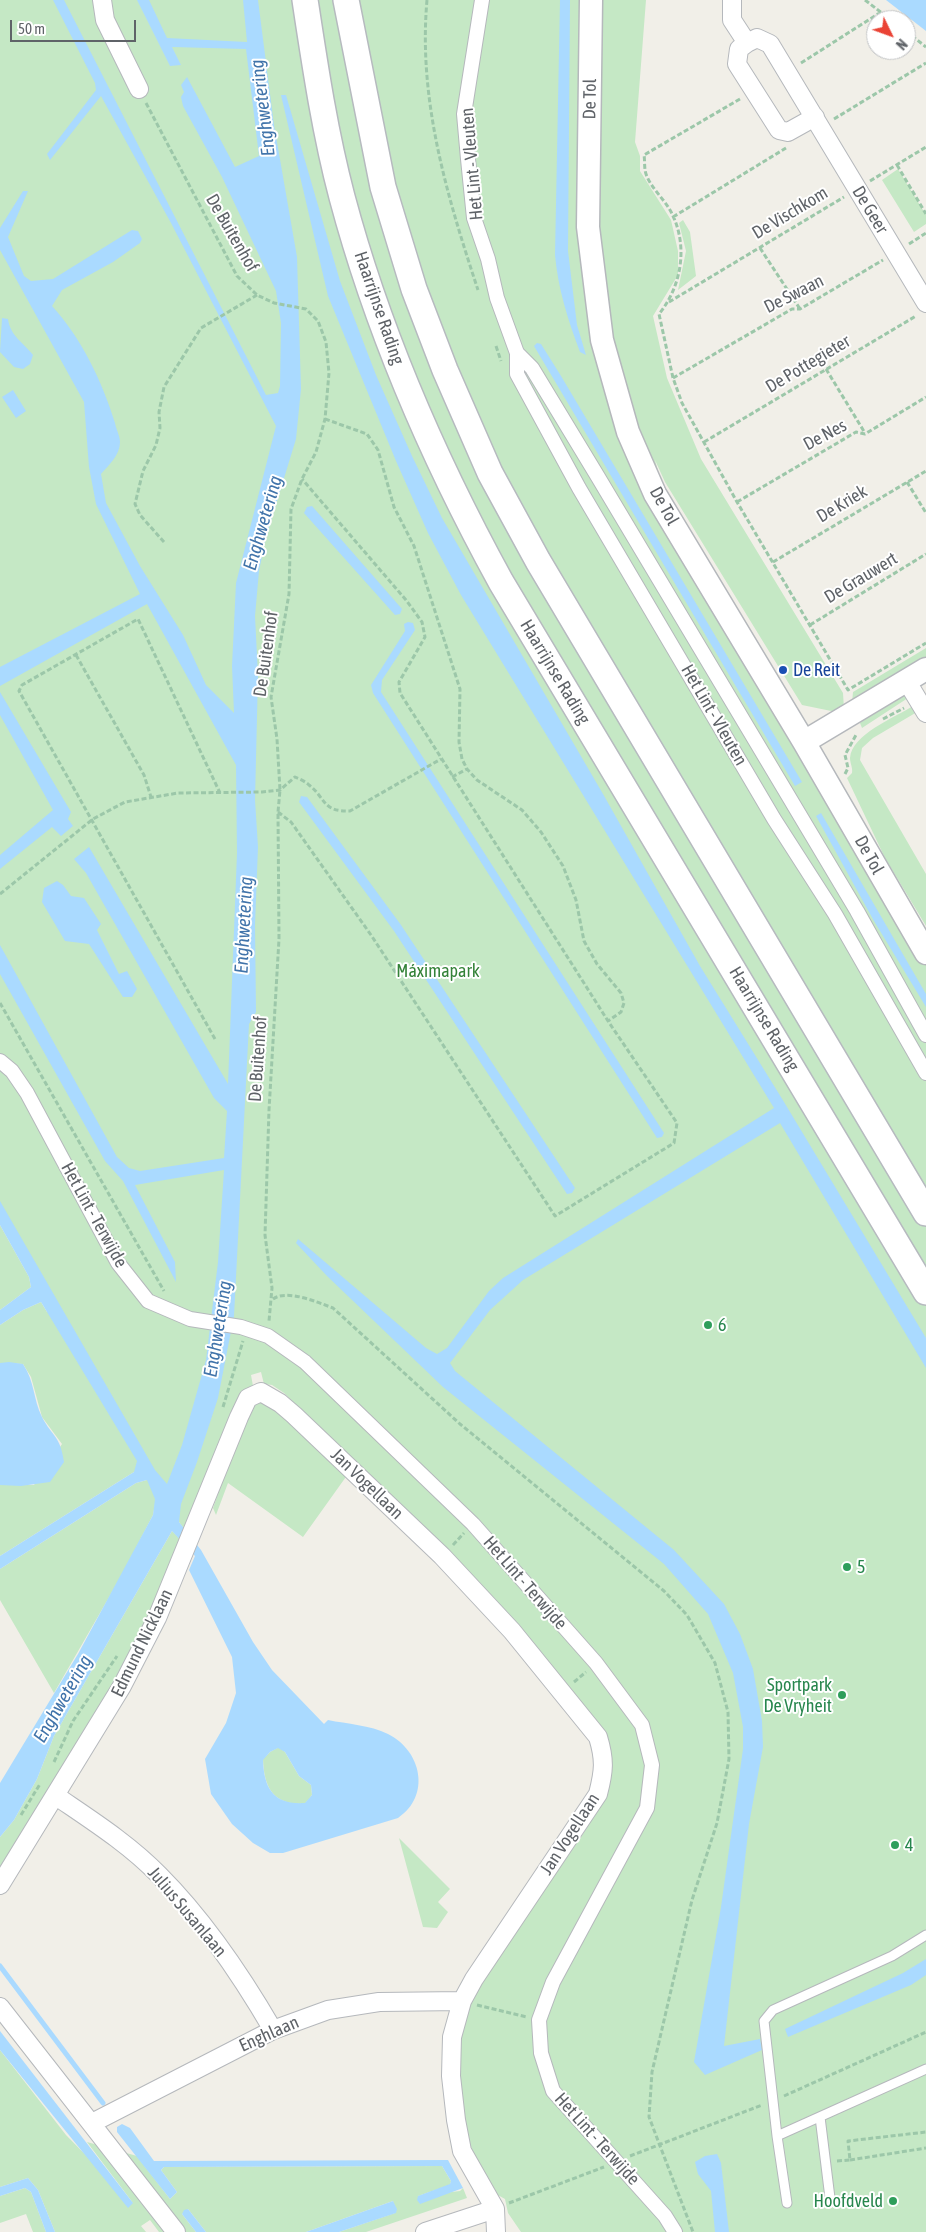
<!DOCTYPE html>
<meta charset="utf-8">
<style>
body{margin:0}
#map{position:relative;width:926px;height:2232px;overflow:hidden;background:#f1efe8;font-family:"Asap Condensed",sans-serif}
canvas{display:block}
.north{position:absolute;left:866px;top:10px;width:50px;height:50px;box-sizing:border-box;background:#fff;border:1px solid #bfc1c3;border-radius:50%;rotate:132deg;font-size:14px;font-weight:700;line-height:20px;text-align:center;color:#5f6368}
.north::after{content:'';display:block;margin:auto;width:18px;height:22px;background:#ea4335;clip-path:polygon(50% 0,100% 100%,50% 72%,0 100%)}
.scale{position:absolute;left:10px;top:20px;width:126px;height:22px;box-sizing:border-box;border:2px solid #5f6368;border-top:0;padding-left:6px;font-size:15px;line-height:18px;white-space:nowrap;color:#5f6368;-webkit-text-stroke:4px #fff;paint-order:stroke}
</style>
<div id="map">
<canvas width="926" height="2232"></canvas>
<div class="north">N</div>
<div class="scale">50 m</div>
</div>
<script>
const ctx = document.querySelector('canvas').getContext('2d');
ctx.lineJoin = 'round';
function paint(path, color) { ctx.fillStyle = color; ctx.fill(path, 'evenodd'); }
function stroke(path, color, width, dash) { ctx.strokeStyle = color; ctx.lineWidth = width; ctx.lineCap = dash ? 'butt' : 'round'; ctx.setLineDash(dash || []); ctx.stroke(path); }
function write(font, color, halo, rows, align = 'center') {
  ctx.font = font + ' "Asap Condensed",sans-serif'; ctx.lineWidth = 4; ctx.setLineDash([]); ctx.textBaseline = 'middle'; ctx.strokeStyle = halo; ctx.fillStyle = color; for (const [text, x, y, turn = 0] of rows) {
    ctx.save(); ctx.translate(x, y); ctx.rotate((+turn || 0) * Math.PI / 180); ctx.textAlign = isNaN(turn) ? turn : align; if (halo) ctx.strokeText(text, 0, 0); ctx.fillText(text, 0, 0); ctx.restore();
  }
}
paint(new Path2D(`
 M0 0H646L635 142 640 156V171L671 220 678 251V275L653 316 667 378 701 459 843 693 844 709 841 713 802 705 665 482 655 460 661 481 926 935V2232H521L508 2213 505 2199 496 2194 473 2153 461 2114 458 2040 468 2009 488 1972 583 1834 609 1789 610 1755 604 1733 565 1683 452 1557 284 1393 272 1385 264 1384 261 1372 251 1375 253 1386 247 1396 189 1536 179 1522 156 1499 153 1515 123 1573 54 1693 0 1600V1569L136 1483 147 1480 134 1472 0 1556V1485H34L62 1444 42 1417 31 1377 23 1364 0 1363V1325L23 1310 41 1302 47 1312 46 1292 0 1216Z
 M898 169 926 215V224L914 232 882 180Z
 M683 220 690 232 696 276 678 290 686 251 679 223Z
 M926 648V658L852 703 853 692Z
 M901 694 911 696 862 728 860 723 892 697Z
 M913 706 917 712 873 738 862 748 860 760 926 874V926L885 858 847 778 852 773C853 768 850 763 850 758 852 734 894 718 913 706Z
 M0 1225 29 1277 31 1287 0 1310Z
 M264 1398 348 1474 303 1537 228 1483 216 1515 213 1508 249 1405Z
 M172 1531 186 1544 153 1618 0 1879V1837L14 1820 37 1779 54 1736Z
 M279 1747 285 1752 299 1776 311 1785 312 1795 305 1804C274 1805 264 1789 263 1759L270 1752Z
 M399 1838 450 1889 438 1902 448 1912 437 1928 423 1927Z
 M0 2050 66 2135 133 2203 87 2142 137 2156 170 2199 177 2192 161 2170 164 2167 442 2166 451 2181 450 2185 418 2196 460 2191 463 2188 467 2198 366 2232H339L395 2213 393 2201 306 2232H206L188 2209 182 2214 196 2232H159L150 2220 141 2226 146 2232H55L38 2190 28 2178 0 2187Z
 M25 2188 31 2192 46 2232H33L26 2214 0 2223V2196Z`), '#c5e8c5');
paint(new Path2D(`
 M53 0H64L266 395 278 393 280 386 281 323 276 291 222 177 183 106 181 97 184 92 181 85 187 77 235 167 259 156 246 49 172 47 181 65 170 66 137 0H149L167 38 247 42 243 0H258L274 125 297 257 301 389 296 439 266 537 259 571 255 616 258 675 255 800 258 847 255 925 256 1012 249 1024 234 1316 218 1398 197 1462 181 1504 179 1522 201 1550 253 1642 272 1670 324 1724 328 1720C347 1724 370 1725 388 1734 422 1751 431 1796 398 1818L283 1853H270L253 1843 232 1824 211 1794 205 1759 226 1723 236 1693 232 1657 189 1570 195 1556 172 1531 54 1736 37 1779 14 1820 0 1837V1783L78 1654 153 1515 155 1499 147 1480 136 1483 0 1569V1556L134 1472 137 1461 41 1302 23 1310 0 1325V1310L31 1287 29 1277 0 1225V1201L155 1470 167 1484 182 1445 206 1360 218 1262 224 1170 135 1185 175 1262 176 1282 123 1181 105 1161 0 974V945L117 1157 129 1168 140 1171 224 1158 227 1111 214 1098 86 873 74 859 89 847 228 1084 237 853 236 765 147 604 0 686V667L140 594 96 504 89 467 84 402 0 250V228L23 191H28L8 237 24 276 31 281 53 279 132 230 138 231 142 239 140 243 113 262 62 290 52 306C82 339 102 381 115 423 116 429 120 436 120 442 120 455 109 465 101 474L106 503 140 566 183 635 206 685 234 713 232 666 236 583 276 426 171 223 101 96 50 160 47 154 96 90 95 83ZM278 1748 285 1752 299 1776 311 1785 312 1795 305 1803C274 1805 264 1789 263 1760L270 1752Z
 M560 0H570L568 251 577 325 586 355 580 352C568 320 558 289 555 255Z
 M886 0H926V31Z
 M281 95H286L340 281 376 375 412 456 442 518 603 794 700 966 784 1102 926 1338V1368L780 1123 523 1280 490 1310 450 1363 455 1371 674 1550 724 1604 740 1634 753 1669 762 1721 763 1747 749 1824 724 2046 760 2039 762 2050 705 2075 694 2062 721 1907 743 1749V1727L733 1673 708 1614 664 1564 443 1387 327 1276 296 1243 298 1239 426 1348 437 1354 447 1348 489 1291 503 1278 774 1108 461 595 428 533 396 461 328 296Z
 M2 318 8 319C10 336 24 343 33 355L30 364 23 369 14 367 0 352Z
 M537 343 541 344 561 376 802 782 795 786 534 346Z
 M13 390 26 411 16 418 2 397Z
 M312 506 402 609 400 614 395 615 304 513 307 507Z
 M408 622 413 623 415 630 382 680 381 692 664 1133 662 1137 657 1138 373 693 371 685 405 631 404 624Z
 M0 692 71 812 68 819 73 826 61 836 52 827 0 869V855L53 810 0 715Z
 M301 796 307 797 401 925 575 1188 572 1193 567 1194 394 931 299 802Z
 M821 813 926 994V1007L874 921 816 816Z
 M57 881 63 885 71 896 84 898 101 924 97 930 119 974 127 971 137 989 132 997H123L89 944 65 941 42 902 44 888Z
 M9 1362 23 1364C35 1382 33 1399 42 1417 53 1438 60 1435 64 1462L50 1482 21 1486 0 1485V1363Z
 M926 1959V1975L911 1985 788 2037 785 2029 903 1973Z
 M0 2031 133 2203 128 2208 0 2050Z
 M122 2124 130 2128 154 2161 448 2160 463 2188 420 2204 417 2200 418 2196 450 2184 451 2181 442 2166 164 2167 161 2170 177 2192 170 2199 117 2132V2127Z
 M717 2154 721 2163 729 2232H715L711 2191 698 2174 695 2162 705 2156Z
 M28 2178 38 2190 55 2232H46L31 2192 25 2188 0 2196V2187Z
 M393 2201 397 2209 396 2213 339 2232H306Z
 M188 2209 206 2232H196L182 2214 184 2210Z`), '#aadaff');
stroke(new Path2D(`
 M0 1966 103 2103`), '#aadaff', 5);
const service = new Path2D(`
 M820 2117 830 2198
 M777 2136 764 2021 773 2010 892 1956 926 1935
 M787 2203 777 2136 926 2069`);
const pedestrian = new Path2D(`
 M482 0 464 114 468 159 474 218 488 259 497 298 517 353V374L579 488 774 819 835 914 926 1073
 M517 353 532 368 598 477 857 911 926 1035
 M0 1061 12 1071 27 1093 118 1263 148 1301 190 1319 241 1327 268 1336 305 1362 473 1524 596 1663 642 1725 652 1765 647 1808 553 1982 539 2020 541 2053 553 2091 665 2216 675 2232`);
const minor = new Path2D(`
 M102 0 105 20 139 89
 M732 0V20L747 43 757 38 770 44 926 303
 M747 43 739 49 737 64 779 130 788 132 815 117
 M906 680 926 713
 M56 1796C91 1820 129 1844 159 1875 204 1920 241 1975 273 2030
 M0 1885 122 1686 157 1618 239 1417 248 1398 261 1392 280 1403 294 1415 442 1556 512 1631 598 1737C605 1760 604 1771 598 1794L474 1979 462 2001 452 2037 451 2076 456 2120 462 2151 495 2209 496 2232
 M0 2007 176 2232
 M92 2123 273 2030 328 2010 379 2002 462 2001
 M425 2232 495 2209`);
const tertiary = new Path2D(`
 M591 0 588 227 602 340 628 432 655 494 804 742 926 953
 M804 742 926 669`);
const secondary = new Path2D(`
 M305 0C315 66 325 133 342 197 378 332 434 460 501 582L926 1292
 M346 0 383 187 414 289 445 370 490 473 538 561 926 1213`);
stroke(service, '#b5b8bc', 11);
stroke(pedestrian, '#b5b8bc', 16);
stroke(minor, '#b5b8bc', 20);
stroke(tertiary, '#b5b8bc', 25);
stroke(secondary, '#b6babf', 28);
stroke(new Path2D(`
 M427 0C418 100 447 196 478 290
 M865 0 891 20
 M906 31 926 47
 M801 63 881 12
 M740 99 644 155C645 161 644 168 646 174 651 189 667 201 673 216 688 248 681 287 659 314L673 378 682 403 737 502 848 690 926 643
 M146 103 237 276 257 295 274 303 306 309 318 321 326 342 329 373 325 419 316 452 302 479 291 509 289 594 271 697 277 739 280 790 278 812 279 939 269 1110 265 1235 272 1288 269 1321
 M834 119 926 63
 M897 165 926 214
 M870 181 926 147
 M673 217 786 148
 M909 244 926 233
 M760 248 800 309
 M669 302 844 197
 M496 346 501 361
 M826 369 865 433
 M673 378 792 309H800L883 260
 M325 419 367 434 378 450 394 507 414 546 460 689 459 742 462 759 467 769 477 780 522 810 541 832 563 866 576 900 584 941 597 964 621 993 624 1003 621 1012 608 1021
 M704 442 916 316
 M907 482 926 513
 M737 502 856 432 865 434 926 397
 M164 542 140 515 135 504 143 471 156 445 160 428 159 412 164 387 201 328 257 295
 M773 562 926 471
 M810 625 926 554
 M76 655 144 775 151 797
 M883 719 904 708
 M845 774 848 768 845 755 856 735
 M452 777 467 769
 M278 812 291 822 371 935 555 1216 674 1143 677 1123 608 1021 400 693 399 682 425 637 422 622 406 600 302 479
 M0 894 93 819 125 802 178 793 262 792 280 790 295 777C299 779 305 781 309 785 326 798 322 812 350 811L441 759
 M0 1003 164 1291
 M215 1039 19 691 22 685 138 619 220 793
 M273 1299C287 1289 317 1302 333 1308L460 1424 664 1591 687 1615 715 1663 728 1712 729 1759 717 1823 692 1900 652 2072 649 2117 693 2232
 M223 1407 243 1341
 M453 1545 464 1533
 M574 1682 586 1672
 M54 1762 73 1721 117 1656
 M21 1815 40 1784
 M477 2005 527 2017
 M784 2096 926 2032
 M630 2156 762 2105
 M850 2160 926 2148
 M837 2161 850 2160 848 2141 926 2132
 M509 2203 604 2167`), '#9cc7a9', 3, [5, 2.5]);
stroke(service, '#fff', 9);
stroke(pedestrian, '#fff', 14);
stroke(minor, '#fff', 18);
stroke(tertiary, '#fff', 22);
stroke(secondary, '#fff', 25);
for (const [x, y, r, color] of [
 [783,670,5,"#1a4fb4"],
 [708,1325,5,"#2e9e5b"],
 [847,1567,5,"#2e9e5b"],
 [842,1695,5,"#2e9e5b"],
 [895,1845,5,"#2e9e5b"],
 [893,2201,5,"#2e9e5b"]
]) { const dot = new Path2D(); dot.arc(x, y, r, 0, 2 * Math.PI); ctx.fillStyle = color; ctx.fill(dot); stroke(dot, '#fff', 2); }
write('18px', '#5f6368', '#fff', [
 ["De Tol",590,99,-89],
 ["Het Lint - Vleuten",472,164,-95],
 ["De Geer",870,210,59],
 ["De Vischkom",790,213,-31],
 ["De Buitenhof",232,233,60],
 ["De Swaan",794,294,-27],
 ["Haarrijnse Rading",379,308,71],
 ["De Pottegieter",808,364,-31],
 ["De Nes",825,435,-28],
 ["De Kriek",842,504,-31],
 ["De Tol",664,506,61],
 ["De Grauwert",861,578,-31],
 ["De Buitenhof",266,654,-82],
 ["Haarrijnse Rading",555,672,59],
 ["Het Lint - Vleuten",714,715,60],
 ["De Tol",869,855,61],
 ["Haarrijnse Rading",764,1019,59],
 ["De Buitenhof",258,1059,-86],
 ["Het Lint - Terwijde",94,1215,61],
 ["Jan Vogellaan",367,1484,44],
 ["Het Lint - Terwijde",525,1583,49],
 ["Edmund Nicklaan",142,1643,-64],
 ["Jan Vogellaan",570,1834,-57],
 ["Julius Susanlaan",187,1912,50],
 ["Enghlaan",269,2034,-24],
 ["Het Lint - Terwijde",597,2139,48]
]);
write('18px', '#164399', '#fff', [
 ["De Reit",793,670]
], 'left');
write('18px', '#348238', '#fff', [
 ["Máximapark",438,971]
]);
write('18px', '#27864d', '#fff', [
 ["6",718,1325],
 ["5",857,1567],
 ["Sportpark",832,1685,"right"],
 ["De Vryheit",832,1706,"right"],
 ["4",905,1845],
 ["Hoofdveld",883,2201,"right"]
], 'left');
write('italic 19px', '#4174aa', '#fff', [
 ["Enghwetering",263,108,-97],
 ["Enghwetering",263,523,-74],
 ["Enghwetering",244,925,-87],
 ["Enghwetering",218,1329,-81],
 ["Enghwetering",63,1699,-60]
]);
</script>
